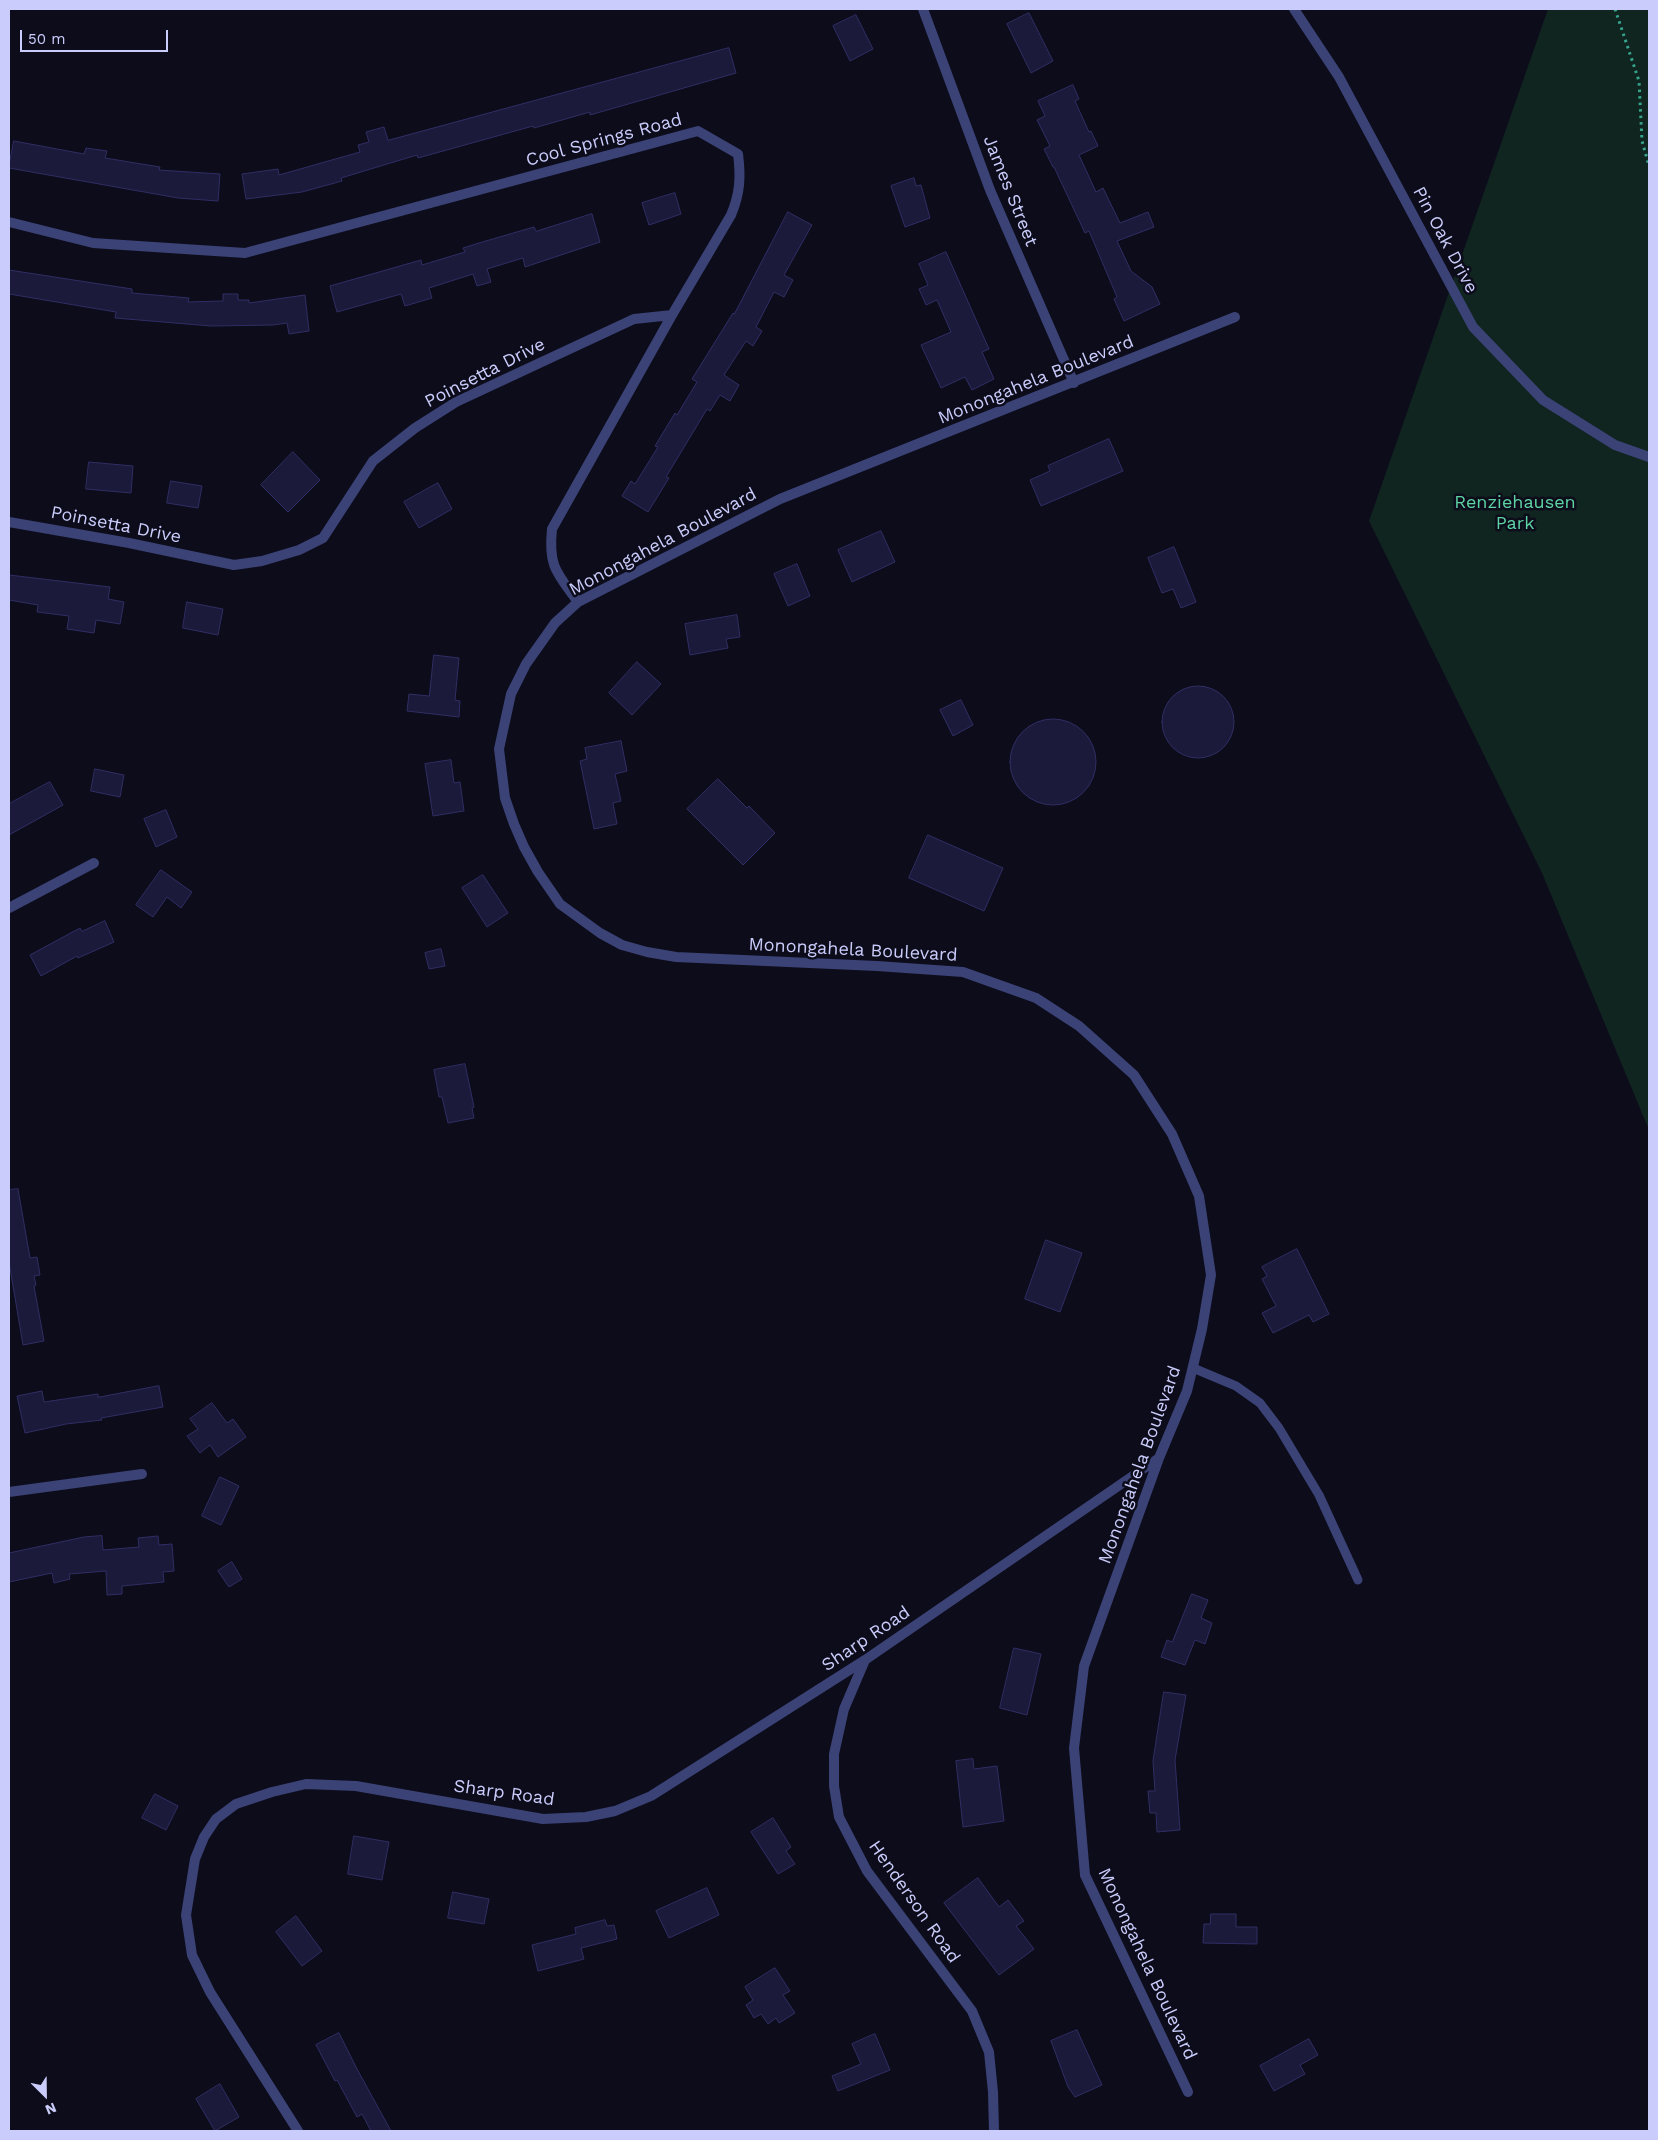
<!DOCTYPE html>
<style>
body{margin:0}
#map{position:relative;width:1658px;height:2140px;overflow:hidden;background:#0d0c1b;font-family:"Work Sans",sans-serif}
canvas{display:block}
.frame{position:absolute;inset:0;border:10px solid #caccfb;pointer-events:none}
.north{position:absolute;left:20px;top:2070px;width:50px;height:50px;-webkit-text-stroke:4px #0d0c1b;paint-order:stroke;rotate:157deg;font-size:14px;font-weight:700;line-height:20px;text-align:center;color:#caccfb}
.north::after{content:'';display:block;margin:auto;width:18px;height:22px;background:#caccfb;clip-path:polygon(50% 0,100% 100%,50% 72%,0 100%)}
.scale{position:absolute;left:20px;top:30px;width:148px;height:22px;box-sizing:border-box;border:2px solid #caccfb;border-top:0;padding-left:6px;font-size:15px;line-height:18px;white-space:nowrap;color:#caccfb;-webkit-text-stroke:4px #0d0c1b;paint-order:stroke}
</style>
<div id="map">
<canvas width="1658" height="2140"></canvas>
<div class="frame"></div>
<div class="north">N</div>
<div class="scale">50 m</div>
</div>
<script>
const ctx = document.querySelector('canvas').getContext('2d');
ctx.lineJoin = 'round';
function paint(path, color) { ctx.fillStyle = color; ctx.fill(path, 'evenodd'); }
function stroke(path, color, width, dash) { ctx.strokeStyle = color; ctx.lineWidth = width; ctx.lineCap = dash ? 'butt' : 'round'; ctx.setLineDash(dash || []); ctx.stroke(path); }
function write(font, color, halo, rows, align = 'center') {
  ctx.font = font + ' "Work Sans",sans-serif'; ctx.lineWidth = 5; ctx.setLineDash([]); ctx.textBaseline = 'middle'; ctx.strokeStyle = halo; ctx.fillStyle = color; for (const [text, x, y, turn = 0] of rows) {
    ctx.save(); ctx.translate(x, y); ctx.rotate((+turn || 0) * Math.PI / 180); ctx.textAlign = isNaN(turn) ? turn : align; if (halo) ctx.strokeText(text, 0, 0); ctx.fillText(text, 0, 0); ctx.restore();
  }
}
paint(new Path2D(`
 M1548 9H1649V1130L1542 873 1369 521Z`), '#102420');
const building = new Path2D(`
 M1029 13 1053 61 1031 73 1007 24Z
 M856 15 873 49 850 61 833 26Z
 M729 48 736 73 590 115V112L534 128 533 126 418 158 417 155 341 178 342 181 302 192 246 199 242 174 278 169 279 175 360 152 358 145 369 142 366 132 384 127 388 140Z
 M1073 85 1079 99 1075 101 1089 132 1091 131 1098 146 1079 155 1096 192 1103 188 1120 223 1148 212 1154 227 1117 241 1131 271 1152 287 1160 304 1124 321 1114 299 1117 297 1089 231 1085 233 1054 167H1053L1044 149 1050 146 1037 120 1045 116 1038 101Z
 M14 141 84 154 86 148 107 151 105 158 160 167 159 170 220 174 218 201 178 198 9 168Z
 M914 178 916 186 921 185 930 218 905 227 891 186Z
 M675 193 681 214 649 225 642 203Z
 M788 212 812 225 784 275 793 280 784 297 774 292 756 327 762 331 753 346 746 341 724 375 739 385 730 401 720 395 710 411 707 409 666 477 669 478 648 512 622 496 631 481 635 484 658 447 655 446 675 413 677 415 697 382 692 379 733 313 734 314Z
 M592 214 600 242 525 267 523 258 487 269 491 282 477 286 473 274 429 288 432 298 405 306 401 294 337 312 330 286 421 260 422 265 465 252 463 248 479 243 534 227 536 231Z
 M946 252 989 349 982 352 994 379 972 390 965 377 941 388 921 345 951 332 937 300 926 305 919 289 928 285 919 264Z
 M9 270 132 289V293L189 298 188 302 223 301V294H238V300H249V303L305 295 309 331 289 334 287 323 273 325 211 326 115 318 116 312 9 294Z
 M1109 439 1123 471 1041 506 1030 480 1050 471 1048 466Z
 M293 452 320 480 288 512 261 485Z
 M89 462 133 466 131 493 86 489Z
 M171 481 202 486 198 508 167 503Z
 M438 483 452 509 419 528 404 502Z
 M881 531 895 562 852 582 838 550Z
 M1174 547 1196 602 1181 608 1173 589 1162 593 1148 558Z
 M797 564 810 596 788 606 774 574Z
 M9 575 110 587 108 599 124 602 120 624 96 620 94 633 67 629 69 616 37 612 38 605 9 600Z
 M187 602 223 609 218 635 183 628Z
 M737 615 740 637 726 639 728 648 690 655 685 624Z
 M434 655 459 658 455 700 460 701 459 717 407 711 409 694 429 696Z
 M637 662 661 684 632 715 609 693Z
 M1162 722a36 36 0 1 1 72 0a36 36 0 1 1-72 0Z
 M961 700 973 725 953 736 940 710Z
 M1010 762a43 43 0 1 1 86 0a43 43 0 1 1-86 0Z
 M621 741 627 771 615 774 621 801 613 803 617 824 594 829 580 761 587 759 585 748Z
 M451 760 454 783 460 782 464 811 433 816 425 764Z
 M95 769 124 775 120 797 91 791Z
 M718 779 747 808 749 806 775 833 743 865 687 809Z
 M50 782 63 805 9 835V804Z
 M166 810 177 837 156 847 144 819Z
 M928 835 1003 868 984 911 909 878Z
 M161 870 192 892 181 908 167 897 153 917 136 905Z
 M483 875 508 913 487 927 462 888Z
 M105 921 114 942 78 958 77 956 41 976 30 955 80 928 82 931Z
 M441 949 445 966 429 969 425 953Z
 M465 1064 474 1107 472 1108 474 1118 448 1123 442 1097H439L434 1070Z
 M18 1189 30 1258 37 1257 40 1275 34 1276 36 1285 34 1286 44 1341 23 1345 9 1262V1190Z
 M1046 1240 1082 1253 1060 1312 1025 1299Z
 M1297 1249 1329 1314 1313 1322 1309 1315 1273 1333 1262 1313 1276 1306 1262 1279 1267 1276 1262 1267Z
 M159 1386 163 1407 101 1418 102 1420 66 1424 25 1433 17 1396 42 1391 44 1402 98 1394V1397Z
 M212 1403 227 1423 233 1419 246 1437 218 1457 210 1445 200 1453 187 1436 198 1429 190 1419Z
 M220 1477 239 1486 221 1525 202 1516Z
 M102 1536 103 1550 139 1547 138 1538 158 1536 159 1545 172 1544 174 1571 163 1572 164 1582 122 1586V1594L107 1595 106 1571 69 1574 70 1579 54 1583 52 1573 9 1582V1553L84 1537Z
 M232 1562 242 1579 229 1587 218 1571Z
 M1192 1594 1208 1600 1201 1618 1212 1623 1205 1644 1195 1640 1185 1665 1161 1657 1167 1640 1172 1642Z
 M1014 1648 1041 1654 1027 1715 1000 1708Z
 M1164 1692 1186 1695 1175 1760 1180 1830 1157 1832 1156 1813H1150L1148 1791H1155L1153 1761Z
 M973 1759 974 1769 997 1766 1004 1821 963 1827 956 1761Z
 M155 1794 178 1806 166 1830 142 1818Z
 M773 1818 791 1847 786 1851 795 1864 778 1874 751 1832Z
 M354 1836 389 1842 382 1880 348 1874Z
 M978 1878 999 1907 1008 1900 1024 1921 1016 1926 1034 1949 999 1975 944 1903Z
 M707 1888 719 1915 669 1938 656 1911Z
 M453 1892 489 1899 484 1924 448 1918Z
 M1211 1914H1236V1927H1257V1944L1203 1943 1204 1924H1210Z
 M296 1916 322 1951 302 1966 276 1932Z
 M605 1920 607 1926 614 1925 617 1939 581 1948 584 1959 538 1971 532 1945 576 1934 575 1928Z
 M775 1968 790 1991 783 1995 795 2013 779 2023 776 2018 768 2024 761 2014 754 2018 746 2005 753 2000 745 1987Z
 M1077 2030 1102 2085 1075 2097 1068 2087 1051 2041Z
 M339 2033 357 2069 391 2131H371L362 2114 357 2117 337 2080 335 2081 316 2045Z
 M875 2034 890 2070 838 2091 832 2076 861 2064 852 2044Z
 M1309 2039 1318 2055 1300 2065 1305 2074 1274 2091 1260 2066Z
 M220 2084 239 2117 215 2131 196 2099Z`);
paint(building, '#1b1a3a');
stroke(building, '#302e64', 1);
stroke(new Path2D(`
 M1615 9 1639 81 1642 141 1649 166`), '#36a48c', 3, [2.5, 4]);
stroke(new Path2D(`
 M1193 1368 1236 1386 1260 1403 1279 1428 1319 1495 1358 1580`), '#3b4276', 9);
stroke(new Path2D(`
 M923 9 990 190 1074 383
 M1294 9 1339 77 1473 327 1543 400 1615 445 1649 457
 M9 222 93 243 245 253 698 131 738 154C741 177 740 194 731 215L672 315 552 529C548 567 557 573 578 602
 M9 522 129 543 234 565 262 561 299 550 323 538 373 461 415 428 456 402 634 319 672 315
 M9 908 94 863
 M9 1492 142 1474
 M865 1660 844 1709 834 1754V1786L839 1817 867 1871 972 2011 989 2052 993 2092 994 2131
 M1188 2092 1085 1875 1074 1748 1084 1666 1159 1458 1187 1391 1202 1329 1211 1275 1199 1196 1172 1134 1134 1075 1079 1026 1036 998 963 972 877 966 676 957 647 952 622 945 600 933 560 904 538 872 524 847 514 824 505 798 499 749 511 694 526 664 555 623 578 602 780 499 1235 317
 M298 2131 210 1992 192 1955 186 1915 195 1859 204 1837 216 1819 236 1804 272 1792 306 1784 356 1786 543 1819 586 1817 615 1811 651 1796 865 1660 1159 1458`), '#3b4276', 10);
write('18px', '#caccfb', '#0d0c1b', [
 ["Cool Springs Road",604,140,-15],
 ["James Street",1010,191,68],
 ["Pin Oak Drive",1445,240,62],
 ["Poinsetta Drive",485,373,-27],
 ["Monongahela Boulevard",1036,380,-22],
 ["Poinsetta Drive",116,525,11],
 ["Monongahela Boulevard",663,542,-28],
 ["Monongahela Boulevard",853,950,3],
 ["Monongahela Boulevard",1140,1465,-70],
 ["Sharp Road",866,1639,-34],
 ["Sharp Road",504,1793,8],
 ["Henderson Road",914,1902,55],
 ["Monongahela Boulevard",1147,1964,65]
]);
write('18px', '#5dd4a4', '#0d0c1b', [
 ["Renziehausen",1515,503],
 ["Park",1515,524]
]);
</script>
